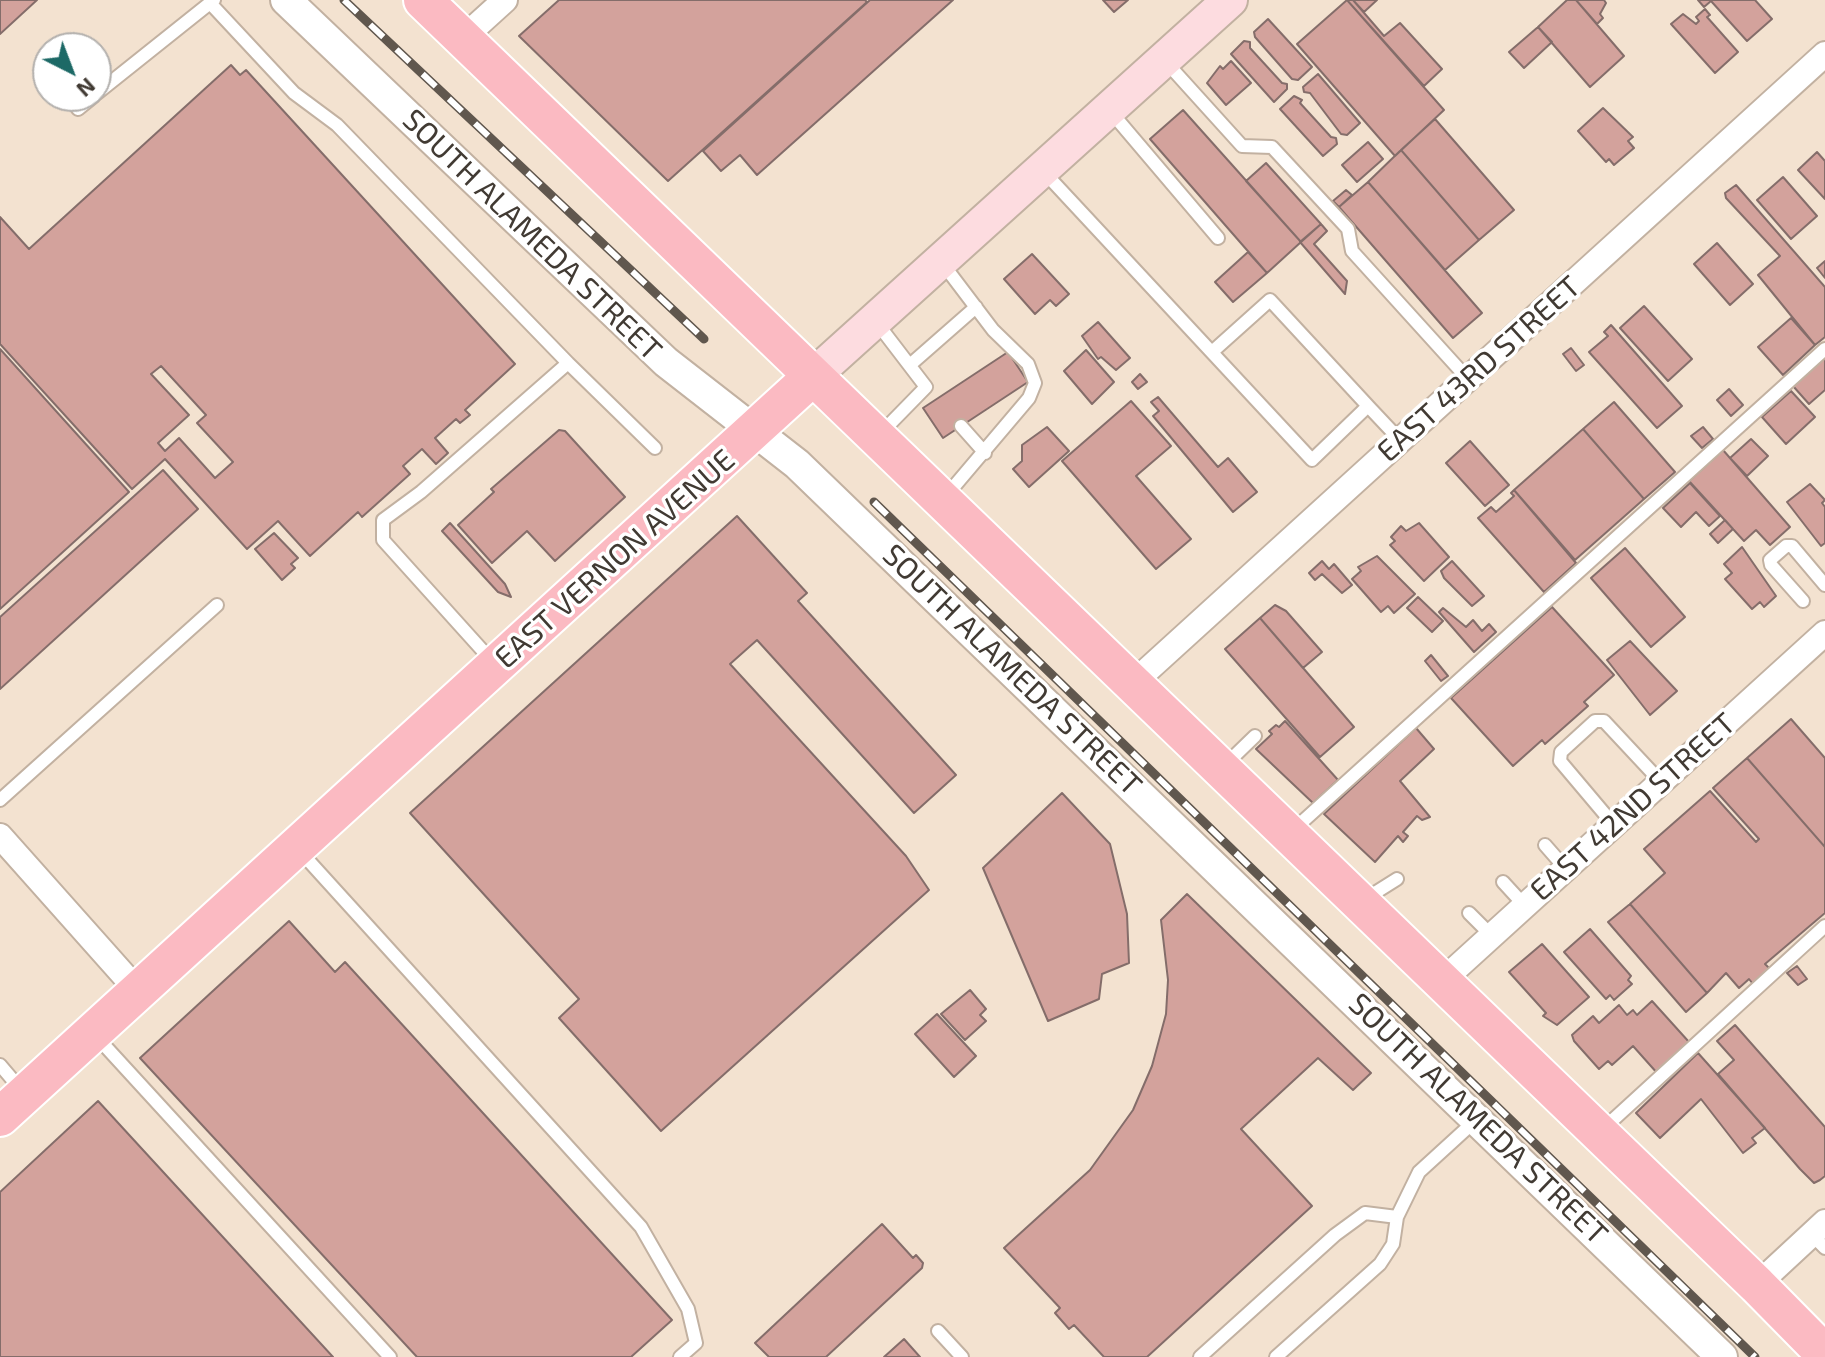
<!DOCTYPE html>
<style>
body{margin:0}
#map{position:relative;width:1825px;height:1357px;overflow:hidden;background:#f3e2d0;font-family:"Exo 2",sans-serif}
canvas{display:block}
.north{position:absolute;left:32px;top:32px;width:80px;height:80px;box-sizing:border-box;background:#fff;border:2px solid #b3b0ad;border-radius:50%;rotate:138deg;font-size:22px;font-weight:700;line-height:32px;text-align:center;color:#413a33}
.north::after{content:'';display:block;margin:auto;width:28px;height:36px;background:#1d6966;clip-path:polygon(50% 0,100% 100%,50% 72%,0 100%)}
</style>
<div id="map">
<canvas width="1825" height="1357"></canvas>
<div class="north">N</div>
</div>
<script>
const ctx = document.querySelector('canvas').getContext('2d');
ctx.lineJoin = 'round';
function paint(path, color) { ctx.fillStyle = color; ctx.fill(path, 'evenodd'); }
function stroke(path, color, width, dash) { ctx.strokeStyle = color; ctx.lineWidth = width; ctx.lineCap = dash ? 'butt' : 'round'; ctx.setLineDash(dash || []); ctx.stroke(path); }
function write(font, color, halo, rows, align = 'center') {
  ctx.font = font + ' "Exo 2",sans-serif'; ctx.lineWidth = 7; ctx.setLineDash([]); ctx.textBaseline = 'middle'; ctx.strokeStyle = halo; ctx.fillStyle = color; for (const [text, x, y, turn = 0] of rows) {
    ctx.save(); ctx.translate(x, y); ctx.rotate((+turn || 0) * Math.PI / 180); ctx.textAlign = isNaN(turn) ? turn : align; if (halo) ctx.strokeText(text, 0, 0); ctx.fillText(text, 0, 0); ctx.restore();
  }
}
const building = new Path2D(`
 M0 0H37L0 34Z
 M559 0H865L867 2 668 181 519 36Z
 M870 0H953L757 175 740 155 721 171 703 151Z
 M1103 0H1128L1114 12Z
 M1347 0 1444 110 1395 156 1297 44Z
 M1347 0H1353L1384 36 1400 23 1442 69 1424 86Z
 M1353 0H1377L1364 12Z
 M1567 0H1576L1624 56 1590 87 1538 27Z
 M1576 0H1604L1606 3 1600 14 1603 18 1597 24Z
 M1698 0H1755L1772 19 1747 41 1711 1 1704 7Z
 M1705 9 1710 15 1707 17 1738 52 1715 73 1671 24 1683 14 1696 24 1699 21 1696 17Z
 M1268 19 1312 67 1298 80 1292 79 1255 37 1254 32Z
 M1538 27 1552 42 1524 68 1509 52Z
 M1244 41 1250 42V48L1282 83 1287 84V89L1274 102 1231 54Z
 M1231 61 1251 83 1226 105 1207 83 1220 66 1223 69Z
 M231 65 240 75 246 70 515 364 465 410 470 415 460 423 456 419 435 438 448 453 436 464 422 449 403 466 410 474 362 517 358 512 310 556 278 521 247 549 165 459 132 489 0 344V217L29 249ZM161 366 206 415 197 423 233 462 215 478 179 438 165 451 158 443 189 415 151 374Z
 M1318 74 1360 123 1347 135 1341 134 1310 93 1304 92 1303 87Z
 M1294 96 1302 100 1300 103 1331 137 1336 138 1337 144 1323 156 1280 109Z
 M1603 108 1633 137 1628 141 1634 148 1614 165 1609 159 1606 162 1578 131Z
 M1183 110 1301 242 1267 273 1150 139Z
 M1435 119 1514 210 1479 240 1401 150Z
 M1368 142 1383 159 1357 182 1342 165Z
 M1401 150 1479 240 1445 270 1368 182Z
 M1817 152 1825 161V199L1798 170Z
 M1266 163 1321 224 1301 242 1246 181Z
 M1783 177 1817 216 1791 239 1757 200Z
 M1368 182 1482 313 1453 338 1339 207Z
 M1736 185 1825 287V337L1815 345 1758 275 1780 256 1726 198 1725 193Z
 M1346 190 1352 195 1339 207 1333 201Z
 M1321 224 1327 231 1314 244 1347 281 1345 294 1300 242Z
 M1717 243 1753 284 1730 305 1694 264Z
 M1248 252 1267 273 1233 302 1215 282Z
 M1032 254 1069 294 1056 306 1050 300 1035 314 1004 279Z
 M1825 261V278L1817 268Z
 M1644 306 1692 359 1668 381 1620 328Z
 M1791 318 1815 345 1783 375 1758 347Z
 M1098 322 1130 358 1116 370 1101 357 1098 359 1082 336Z
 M1611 325 1682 406 1657 428 1589 352 1608 336 1604 332Z
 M1571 348 1584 365 1576 371 1563 354Z
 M0 349 129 492 0 609Z
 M1086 350 1114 382 1092 404 1064 371Z
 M1008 352 1028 382 943 438 923 408Z
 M1825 356V390L1809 404 1793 386Z
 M1140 374 1147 382 1138 389 1132 382Z
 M1729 389 1743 405 1731 416 1717 400Z
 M1791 391 1815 417 1786 444 1762 417Z
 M1158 397 1218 467 1228 458 1257 492 1233 512 1153 416 1159 411 1151 402Z
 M1131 401 1171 446 1136 476 1191 539 1156 569 1062 461Z
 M1614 402 1675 472 1644 499 1583 429Z
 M1047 427 1069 451 1029 487 1013 469 1022 461V445Z
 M1703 427 1713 439 1702 448 1691 436Z
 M1583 429 1644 499 1575 560 1514 490Z
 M559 430 565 431 625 497 555 561 527 531 492 563 458 525 494 492 491 489Z
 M1751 439 1768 456 1747 476 1730 458Z
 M1470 441 1509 485 1485 506 1446 463Z
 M1723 450 1790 527 1770 545 1756 530 1744 541 1689 481Z
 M163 470 198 509 0 689V617Z
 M1690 483 1720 516 1709 526 1696 512 1681 527 1663 508Z
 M1810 484 1825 500 1822 503 1825 507V543L1821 546 1787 502Z
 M1514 490 1576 563 1544 592 1478 518 1491 507 1496 512 1514 496 1511 493Z
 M737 516 807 593 798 601 956 775 914 813 757 640 730 664 906 856 929 890 661 1131 559 1018 579 999 410 813Z
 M1725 520 1733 529 1718 543 1710 534Z
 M450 523 505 584 511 597 498 592 442 531Z
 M1419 523 1449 557 1424 581 1390 545 1395 541 1391 537 1401 526 1406 531Z
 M274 533 298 558 291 564 295 568 282 580 255 549Z
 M1742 547 1776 596 1764 607 1760 602 1752 609 1725 579 1732 573 1724 564Z
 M1625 548 1685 617 1651 647 1591 578Z
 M1377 556 1415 594 1394 613 1388 606 1381 612 1352 579 1361 571 1358 567Z
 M1322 561 1329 569 1334 564 1352 585 1342 593 1322 574 1315 580 1309 573Z
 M1452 561 1484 596 1472 606 1444 578 1441 571Z
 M1418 597 1443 621 1432 632 1407 608Z
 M1275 605 1286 611 1322 652 1303 668 1260 618Z
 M1552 607 1614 675 1584 702 1588 706 1545 744 1542 740 1513 766 1451 698Z
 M1443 608 1466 627 1473 620 1482 631 1489 624 1496 632 1474 652 1439 612Z
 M1260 618 1354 727 1320 757 1225 649Z
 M1630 641 1677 691 1650 715 1607 660Z
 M1431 655 1448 676 1441 681 1425 661Z
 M1791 719 1825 758V847L1747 758Z
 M1285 721 1338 780 1313 803 1256 749 1272 734 1269 731 1276 725 1279 727Z
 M1416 728 1434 749 1400 781 1430 817 1422 820 1417 816 1403 832 1408 836 1403 842 1398 836 1375 862 1324 814Z
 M1747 758 1825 847V913L1765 964 1770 969 1753 984 1749 979 1739 988 1726 973 1707 993 1630 904 1665 873 1644 849 1710 791 1756 842 1759 839 1713 788Z
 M1062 793 1110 844 1127 914 1129 963 1102 974 1099 999 1048 1021 983 868Z
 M1187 894 1371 1073 1353 1090 1318 1058 1241 1129 1312 1206 1147 1357H1104L1074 1325 1069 1329 1055 1313 1060 1308 1004 1248 1090 1170 1133 1110 1152 1066 1166 1014 1168 980 1161 920Z
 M1630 904 1707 993 1686 1012 1608 922Z
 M289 921 335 972 345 962 672 1320 631 1357H417L140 1058Z
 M1590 929 1631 976 1628 980 1632 984 1614 1000 1610 995 1606 999 1564 952Z
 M1542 944 1589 997 1557 1025 1543 1016 1546 1013 1509 972Z
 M1797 966 1807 979 1798 985 1787 973Z
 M970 990 986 1009 980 1015 986 1021 965 1040 941 1014Z
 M1652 1001 1689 1042 1658 1074 1633 1046 1612 1065 1608 1061 1599 1069 1574 1041 1572 1035 1593 1016 1599 1023 1619 1005 1627 1015 1633 1010 1637 1015Z
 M937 1014 976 1056 954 1077 915 1034Z
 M1735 1025 1825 1127V1176L1820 1180 1814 1183 1800 1169 1718 1074 1734 1060 1717 1041Z
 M1698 1053 1765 1128 1752 1138 1756 1143 1743 1153 1701 1099 1660 1138 1636 1113Z
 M98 1101 333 1357H0V1192Z
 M882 1224 913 1258 916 1255 923 1263 922 1268 826 1357H769L755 1343Z
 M904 1339 920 1357H884Z`);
paint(building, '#d3a29c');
stroke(building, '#846d6a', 2);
const service = new Path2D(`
 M214 0 210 3 294 93 337 125 568 363 421 492 383 520V540L492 661
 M1166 62 1242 146 1272 147 1348 229 1352 251 1468 379
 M96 94 210 3
 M78 109 94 96
 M1111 112 1218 238
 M1044 172 1312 460 1368 406 1270 300 1212 352
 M943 264 993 330 1028 364 1035 383 1029 398 946 496
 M877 323 926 387 881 433
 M568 363 655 448
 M911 364 976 307
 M1368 406 1400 440
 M961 426 985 453
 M1803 601 1771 565 1770 560 1786 546H1792L1825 585
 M1223 767 1255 736
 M0 800 217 605
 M1614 825 1560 761 1561 752 1595 721H1604L1661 782
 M1291 832 1825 349
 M1545 845 1566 869
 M298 849 641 1227 688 1309 696 1343 680 1357
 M1503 882 1525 906
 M1362 901 1397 879
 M1469 913 1492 936
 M95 1035 390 1357
 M0 1065 23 1092
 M1603 1129 1825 926
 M1812 1235 1825 1248
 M938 1331 962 1357
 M1200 1357 1335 1235 1365 1213 1397 1217
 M1276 1357 1380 1264 1393 1244 1397 1217 1419 1172 1476 1120`);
const minor = new Path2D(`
 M462 39 505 0
 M1132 684 1825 54
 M0 836 138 991
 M1442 981 1825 633
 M1757 1285 1825 1222`);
const tertiary = new Path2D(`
 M286 0 666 362 797 464 1722 1357`);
const secondary = new Path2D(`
 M812 377 1230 0`);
const primary = new Path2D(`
 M423 0 1757 1285 1825 1354
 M0 1117 812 377`);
stroke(service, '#c2b1a1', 16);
stroke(minor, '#c2b1a1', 28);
stroke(tertiary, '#c2b1a1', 34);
stroke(secondary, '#c2b1a1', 38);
stroke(primary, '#fff', 42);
stroke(service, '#fff', 12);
stroke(minor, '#fff', 24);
stroke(tertiary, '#fff', 30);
stroke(secondary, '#fddce0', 34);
stroke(primary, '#fbbac2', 38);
const rail = new Path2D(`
 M344 0 704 339
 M874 502 1755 1357`);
stroke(rail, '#60574e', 9);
stroke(rail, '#fff', 6, [18]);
write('30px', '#413a33', '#fff', [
 ["SOUTH ALAMEDA STREET",532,235,44],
 ["EAST 43RD STREET",1479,369,-42],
 ["EAST VERNON AVENUE",615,559,-42],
 ["SOUTH ALAMEDA STREET",1012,670,44],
 ["EAST 42ND STREET",1633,807,-42],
 ["SOUTH ALAMEDA STREET",1478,1119,44]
]);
</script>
